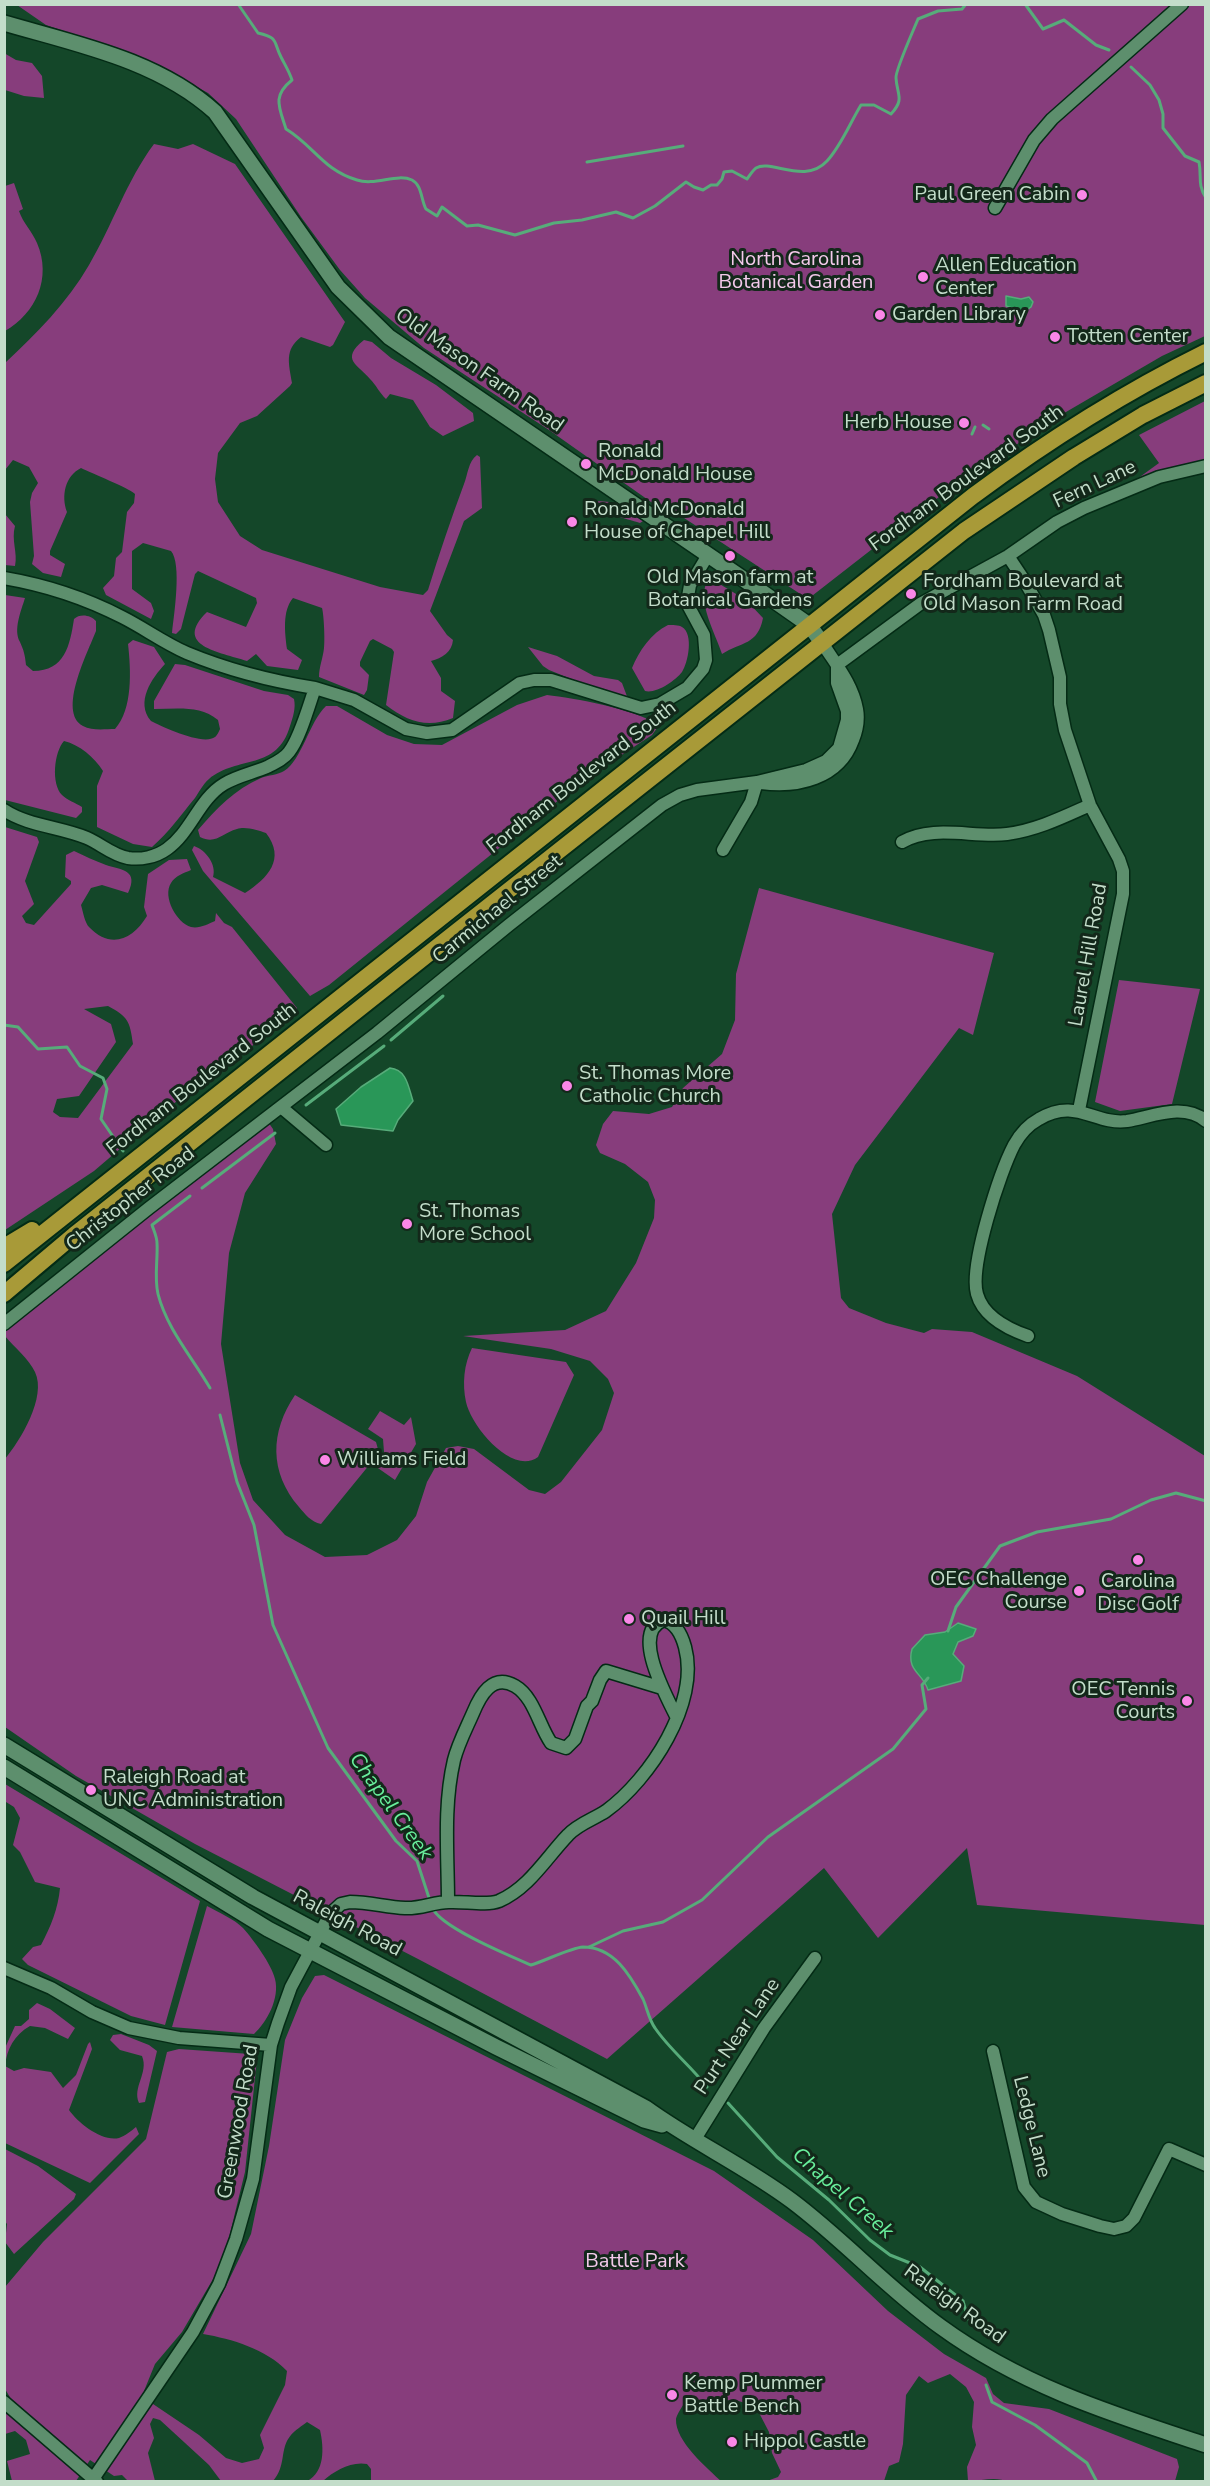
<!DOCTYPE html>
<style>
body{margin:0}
#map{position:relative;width:1210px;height:2486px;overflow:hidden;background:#144729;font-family:"Nunito Sans",sans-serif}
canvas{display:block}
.frame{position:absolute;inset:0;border:6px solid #c3ddca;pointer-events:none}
</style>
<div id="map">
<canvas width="1210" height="2486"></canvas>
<div class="frame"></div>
</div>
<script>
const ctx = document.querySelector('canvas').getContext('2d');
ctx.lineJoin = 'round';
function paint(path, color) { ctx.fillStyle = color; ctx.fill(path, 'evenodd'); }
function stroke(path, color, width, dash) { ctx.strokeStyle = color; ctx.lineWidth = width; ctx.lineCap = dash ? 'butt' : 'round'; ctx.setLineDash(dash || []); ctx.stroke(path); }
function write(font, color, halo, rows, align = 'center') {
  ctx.font = font + ' "Nunito Sans",sans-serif'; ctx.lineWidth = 6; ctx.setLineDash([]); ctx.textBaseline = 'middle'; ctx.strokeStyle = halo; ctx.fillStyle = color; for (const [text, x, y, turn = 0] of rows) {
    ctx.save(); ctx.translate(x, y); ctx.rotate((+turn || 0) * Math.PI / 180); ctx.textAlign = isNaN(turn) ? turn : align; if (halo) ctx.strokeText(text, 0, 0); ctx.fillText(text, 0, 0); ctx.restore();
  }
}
paint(new Path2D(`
 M17 5H1205V336L1162 356 1042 426 961 485 957 483 808 599 681 516H673L661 509 549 430 424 348 365 298 340 270 301 217 236 119 208 93 143 58 46 25Z
 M4 53 16 60 32 63 42 76 44 98 24 96 5 90Z
 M154 144 178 149 193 144 235 164 345 322 333 345 330 347 301 337C284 350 289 364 292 383L290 386 257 416 240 423 218 453 215 479 218 502 240 536 262 550 380 587 423 595 428 590C439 554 451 519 464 484 468 474 468 462 477 455L480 457 482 508 464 521 430 611 447 635 453 640C452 652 442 658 431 661L441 678V691L455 701 453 718C427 729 407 721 386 705L394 652 392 649 373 639 370 641 360 662V666L369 675 367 690 364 695 319 677C319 667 323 658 324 648 325 641 324 615 322 608L293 598C282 611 285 633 287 649L302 660 298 670 267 666 256 654 247 661C220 652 172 646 207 612L246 627 257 603 256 598 198 571 195 574 181 629 176 634 172 633C174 614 182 564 171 551L143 543 132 551V589L151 603 154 611 151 619 106 595 103 588 114 576 116 558 122 552 127 512 134 503 135 494C127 487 93 474 81 468 65 476 61 496 67 512L50 551V555L65 564 61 577 43 573 32 564 34 556 30 502 32 493 38 483 29 467 13 460 5 470V363C36 334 67 303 89 265 112 226 127 180 154 144Z
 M14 183 23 209 19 211C23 223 32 231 37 243 52 278 36 313 5 331V186Z
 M364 340 372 342 391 358 436 385 473 413 474 421 443 436 430 427 413 400 390 394 386 399C379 392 376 385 370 379 359 365 339 360 364 340Z
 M1205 401V465L1126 487 1159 463 1139 435Z
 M597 501 610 502 643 521 640 523C625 518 604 515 597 501Z
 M5 514 15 526C11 540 18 553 15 566L5 565Z
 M713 580 746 600 763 618C758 645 741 642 722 654 715 632 697 603 707 581Z
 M5 595 25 598C21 611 13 630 20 642 24 651 25 655 26 665L33 671C65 671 70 645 74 619 80 613 91 615 96 621V631C88 652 57 712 83 726 92 731 105 729 115 729 133 709 131 670 128 644L133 640 154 647 165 664C152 678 135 702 151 721 163 727 203 746 215 737 217 736 219 731 220 729L218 720C200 705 177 709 154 709V701L175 664 185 665 264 691 288 695 294 699C296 708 293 717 290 726 277 771 238 755 209 779 203 784 199 792 195 798 181 815 169 832 152 847L133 844 97 827V786L103 771C94 757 80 745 64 741 54 752 51 784 62 795 67 800 76 803 82 807V812L76 818 5 800Z
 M668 625C672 625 679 625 682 627 694 634 688 663 682 672 675 681 656 694 645 691L632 668C639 651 651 633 668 625Z
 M528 647 557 656 594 676 618 680 622 683 628 699 619 698 549 670 543 666Z
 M547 695C574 698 635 709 656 724L657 728 652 735 585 779 329 985 310 996 203 871 192 850 194 846C206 850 217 865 213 877L245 893C268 878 286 859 266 833 258 830 245 826 237 829 222 833 216 845 200 837L198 830C217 808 234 790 261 778 268 775 278 775 284 771 302 760 309 722 326 706H337L387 735 414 744 442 745 517 705Z
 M5 827 37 837 39 842 25 881 34 904 22 916 26 923 34 925 71 884V881L65 877 66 855 74 851C85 856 95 861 106 865 122 870 139 870 128 893L102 885 91 888 81 905C83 912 85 923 89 927 111 950 133 939 147 916L144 907 148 874 169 860 187 859 191 870C184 873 175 876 171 883 162 897 177 923 191 927 199 929 208 924 215 921L216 913 224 923 232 927 297 1008 294 1015 169 1107 94 1171 5 1230ZM108 1006C128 1017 130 1021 133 1044L78 1118 60 1117 53 1112 57 1099 79 1096 116 1042 111 1024 84 1009Z
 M759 888 994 953 973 1035 959 1028 855 1165 832 1214 841 1298 849 1308 886 1323 924 1333 932 1329 972 1332 1077 1376 1205 1456V1925L977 1905 967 1848 878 1938 824 1868 607 2059 420 1960 195 1844 76 1776 5 1727V1459C20 1441 47 1397 35 1372 29 1359 14 1347 5 1336V1324L266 1119 273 1129 276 1144 245 1193 229 1253 221 1344 240 1463 253 1500 285 1535 325 1557 367 1555 397 1540 416 1516 427 1482 446 1448 458 1446 474 1449 529 1490 545 1494 561 1482 602 1430 614 1393 608 1379 590 1361 551 1349 463 1336 565 1330 606 1311 636 1263 654 1218 655 1200 648 1182 625 1164 600 1153 596 1145 603 1124 613 1111 649 1114 672 1107 683 1088 722 1054 735 1020 736 974Z
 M1119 980 1200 989 1172 1104 1120 1111 1095 1102Z
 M472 1348 566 1362 574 1375 538 1457C512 1476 471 1426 466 1402 462 1384 464 1364 472 1348Z
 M295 1395 376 1442 379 1453 321 1524C311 1522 305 1514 299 1507 269 1472 270 1432 295 1395Z
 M380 1411 404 1425 411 1417 416 1444 395 1480 375 1466 384 1452 383 1439 368 1429Z
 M5 1784 200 1901 165 2025 131 2016 28 1965 22 1959 33 1947 41 1945C51 1926 58 1909 60 1888L35 1882 20 1852 13 1845 20 1818 14 1807 6 1802 5 1803Z
 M207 1906C218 1912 234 1919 243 1928 253 1939 272 1965 275 1979 280 1998 267 2022 254 2034L172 2027Z
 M324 1975 714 2171 813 2240 888 2311 944 2354 986 2378 993 2394 1004 2403 1049 2409 1177 2459 1179 2467 1175 2481 1009 2482C995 2476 983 2481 968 2481L967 2467 976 2445 972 2427 974 2402 966 2387 950 2374 928 2383 919 2376 906 2395 903 2444 899 2462 889 2466 884 2481H767L778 2477 781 2472 772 2453 769 2432 756 2407 736 2400 685 2402C682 2407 677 2414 676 2419 675 2441 707 2468 722 2482L371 2481V2469L367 2464C351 2461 334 2471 323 2481H307C325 2472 324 2448 320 2430L307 2422C302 2426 295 2430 291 2435 279 2449 287 2465 273 2481H221L209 2465 160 2420 153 2418 150 2424 154 2438 148 2453 155 2481H128L122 2475 114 2476 90 2460 76 2481H12L7 2461 30 2454 26 2440 15 2431 5 2434V2416L14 2404 5 2389V2287L43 2242 146 2139 167 2052 179 2049 250 2054 257 2059 245 2172 223 2262 182 2332 155 2364 144 2391 153 2404 199 2435 226 2458 242 2463 259 2459 264 2448 260 2435 285 2385 287 2371C266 2349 232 2339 203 2334L251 2234 269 2146 285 2040 302 1998 315 1976Z
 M37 2003 50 2009 75 2028 68 2039 45 2028 30 2026C14 2035 7 2049 5 2066L14 2071 24 2068 51 2072 63 2088 76 2075 88 2044 90 2042 92 2049 69 2110C78 2123 102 2142 119 2138 125 2136 131 2131 136 2127L139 2134 90 2183 5 2143V2048L15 2026H21L29 2019V2010Z
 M121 2034 149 2045 157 2051 145 2102 139 2103C132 2087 149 2073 142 2056L120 2050 110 2040 113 2035Z
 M5 2149 38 2166 76 2194 74 2199 14 2254 5 2242 7 2224 4 2220Z`), '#873d7c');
const water = new Path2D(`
 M1006 296 1021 299 1029 297 1033 302 1031 307 1024 312 1006 306Z
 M390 1068C407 1070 408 1086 413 1101L398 1120 393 1131 341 1125 336 1109 361 1087Z
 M958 1623 976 1629 973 1636 958 1642 953 1654 964 1666 961 1681 928 1690C923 1673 906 1671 912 1649L925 1635 945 1632Z`);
paint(water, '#299758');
stroke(water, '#57ac7a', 1.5);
stroke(new Path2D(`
 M238 4 258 33C279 38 273 41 281 57 285 65 289 71 292 80 272 96 279 107 286 129 314 146 323 170 357 180 375 186 397 173 412 180 422 185 421 200 426 209L437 216 442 207 467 226 478 225 515 235 554 223 582 220 616 212 633 218 655 206 686 182 694 187 703 190 711 185H717L722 179 724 172 732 171 747 179C750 175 753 170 756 168 771 159 805 185 827 161 841 146 850 123 861 105H874L891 114C905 99 897 95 896 78 895 71 914 29 918 19L938 11 962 9 966 4
 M1025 4 1043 29 1064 20 1096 45 1109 50
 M1131 67 1150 85 1159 100 1163 114V128L1185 156 1199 162C1202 177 1197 184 1206 198
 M587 162 683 146
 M983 425 989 429
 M972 434 975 427
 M4 1025 18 1027 38 1049 67 1047 80 1066 103 1078 107 1089 101 1119 123 1151
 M391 1040 443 996
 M306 1105 384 1046
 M202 1188 275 1133
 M190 1196 152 1225C154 1231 157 1237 157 1243 158 1260 154 1277 158 1294 167 1329 192 1357 210 1388
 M220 1415 237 1482 254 1525 273 1625 328 1748 396 1841 417 1861 430 1901
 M948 1631 956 1607 1000 1546 1037 1532 1111 1519 1151 1500 1176 1493 1206 1501
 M432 1907C439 1927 510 1956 531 1965 545 1961 570 1948 583 1947 614 1947 630 1975 643 1999 647 2008 649 2020 655 2028 670 2050 691 2066 707 2087
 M589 1947 623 1931 663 1922 702 1900 768 1837 893 1749 926 1709 922 1685 928 1678
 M728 2103 777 2157 829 2200 870 2240 890 2255 920 2267 963 2301 968 2319
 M986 2385 992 2402 1035 2425 1087 2463 1097 2482`), '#57ac7a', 3);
const minor = new Path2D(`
 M995 208 1034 140 1052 119 1182 4
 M1008 556 1024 580 1044 615 1049 630 1060 677V704L1065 730 1090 805 1119 859 1123 871V894L1079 1110
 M4 578C45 585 85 598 122 617 144 628 164 643 187 653 228 670 271 681 315 688 309 705 300 738 289 752 284 759 275 763 267 767 253 773 237 776 224 784 199 799 191 832 167 849 156 857 141 860 128 858 112 855 101 844 87 838 61 827 28 826 4 810
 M837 665 920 604 1008 556 1057 522 1084 508 1159 477 1206 466
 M315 688 354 700 406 729 427 733 452 730 520 683 534 680H551L641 708 660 704 687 688 703 669 706 660 704 635 689 607 688 597 690 585 708 555
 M761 783C797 788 839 779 853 740 857 730 859 720 857 709 852 683 836 665 823 644
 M902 842C932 824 974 838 1007 834 1037 830 1063 817 1090 805
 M723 850 751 802 757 782
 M281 1107 326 1145
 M4 1324 149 1208 377 1033 509 925 662 805 680 795 697 790 757 782 806 770 826 761 839 748 847 720V711L837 683V665
 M1028 1336C1008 1329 983 1316 977 1294 969 1266 1000 1172 1014 1145 1020 1134 1028 1125 1039 1119 1076 1097 1094 1125 1127 1121 1152 1117 1183 1102 1206 1121
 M448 1902C448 1855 443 1807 454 1760 458 1744 466 1729 473 1713 480 1696 492 1673 515 1686 534 1697 539 1726 551 1743L566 1748 575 1739 587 1706 592 1701 600 1680 606 1671 662 1688
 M4 1968 51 1988 92 2012 129 2028 179 2038 271 2045
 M993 2051 1024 2187 1036 2202 1062 2214 1100 2226 1114 2229 1126 2226 1134 2218 1169 2149 1206 2165
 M695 2139 764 2028 815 1958
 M4 2402 97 2482
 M91 2482 193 2332 219 2284 236 2239 253 2179 271 2045 278 2023 291 1987 330 1914 341 1904 350 1902C369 1902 386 1907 405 1908 420 1909 434 1902 449 1902 464 1901 486 1906 499 1901 529 1888 546 1858 568 1835 578 1824 594 1819 606 1811 650 1779 700 1703 685 1647 682 1636 676 1623 664 1620 629 1631 668 1699 677 1718`);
const tertiary = new Path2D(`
 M4 23C76 44 158 60 215 112L338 287 389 337 739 576 809 625 823 644`);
const secondary = new Path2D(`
 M4 1745 253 1897 646 2108C693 2142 745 2166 792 2201 844 2240 888 2289 941 2327 1022 2386 1112 2414 1206 2445
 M4 1767 268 1929 496 2047 644 2120 662 2125`);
const trunk = new Path2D(`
 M4 1247 32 1230
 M4 1264 973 496C1047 441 1123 393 1206 352
 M4 1294 74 1235 437 947 964 531 1074 457 1143 415 1206 383`);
stroke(minor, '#042b15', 15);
stroke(tertiary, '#042b15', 18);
stroke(secondary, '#042b15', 18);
stroke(trunk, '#042b15', 20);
stroke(minor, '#5d8f6d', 12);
stroke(tertiary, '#5d8f6d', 15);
stroke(secondary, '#5d8f6d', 15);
stroke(trunk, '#a89a38', 16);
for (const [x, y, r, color] of [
 [1082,195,6,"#fa87e7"],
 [923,277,6,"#fa87e7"],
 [880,315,6,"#fa87e7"],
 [1055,337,6,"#fa87e7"],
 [964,423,6,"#fa87e7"],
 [586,464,6,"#fa87e7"],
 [572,522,6,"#fa87e7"],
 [730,556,6,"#fa87e7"],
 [911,594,6,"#fa87e7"],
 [567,1086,6,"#fa87e7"],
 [407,1224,6,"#fa87e7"],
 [325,1460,6,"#fa87e7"],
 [1138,1560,6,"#fa87e7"],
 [1079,1591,6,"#fa87e7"],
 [629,1619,6,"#fa87e7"],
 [1187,1701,6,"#fa87e7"],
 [91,1790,6,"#fa87e7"],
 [672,2395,6,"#fa87e7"],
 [732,2442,6,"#fa87e7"]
]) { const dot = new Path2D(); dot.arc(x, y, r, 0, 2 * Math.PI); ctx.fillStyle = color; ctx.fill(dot); stroke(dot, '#13281a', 2); }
write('20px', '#c3ddca', '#13281a', [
 ["Paul Green Cabin",1070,195,"right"],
 ["Allen Education",935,266],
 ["Center",935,289],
 ["Garden Library",892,315],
 ["Totten Center",1067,337],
 ["Herb House",952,423,"right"],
 ["Ronald",598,452],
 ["McDonald House",598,475],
 ["Ronald McDonald",584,510],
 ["House of Chapel Hill",584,533],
 ["Old Mason farm at",730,578,"center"],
 ["Botanical Gardens",730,601,"center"],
 ["Fordham Boulevard at",923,582],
 ["Old Mason Farm Road",923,605],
 ["St. Thomas More",579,1074],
 ["Catholic Church",579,1097],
 ["St. Thomas",419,1212],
 ["More School",419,1235],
 ["Williams Field",337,1460],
 ["OEC Challenge",1067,1580,"right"],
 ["Course",1067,1603,"right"],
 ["Carolina",1138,1582,"center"],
 ["Disc Golf",1138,1605,"center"],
 ["Quail Hill",641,1619],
 ["OEC Tennis",1175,1690,"right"],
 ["Courts",1175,1713,"right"],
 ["Raleigh Road at",103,1778],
 ["UNC Administration",103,1801],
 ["Kemp Plummer",684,2384],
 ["Battle Bench",684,2407],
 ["Hippol Castle",744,2442]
], 'left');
write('20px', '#f4c9eb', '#13281a', [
 ["North Carolina",796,260],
 ["Botanical Garden",796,283],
 ["Battle Park",635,2262]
]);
write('20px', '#c3ddca', '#13281a', [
 ["Old Mason Farm Road",479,371,35],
 ["Fordham Boulevard South",967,479,-36],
 ["Fern Lane",1095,485,-25],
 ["Fordham Boulevard South",582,778,-38],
 ["Carmichael Street",498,910,-39],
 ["Laurel Hill Road",1089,955,-80],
 ["Fordham Boulevard South",202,1080,-38],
 ["Christopher Road",131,1200,-38],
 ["Raleigh Road",347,1924,28],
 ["Purt Near Lane",738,2037,-56],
 ["Greenwood Road",239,2122,-80],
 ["Ledge Lane",1031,2127,76],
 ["Raleigh Road",954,2305,36]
]);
write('italic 21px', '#68ee9b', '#13281a', [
 ["Chapel Creek",390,1807,54],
 ["Chapel Creek",842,2194,41]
]);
</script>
